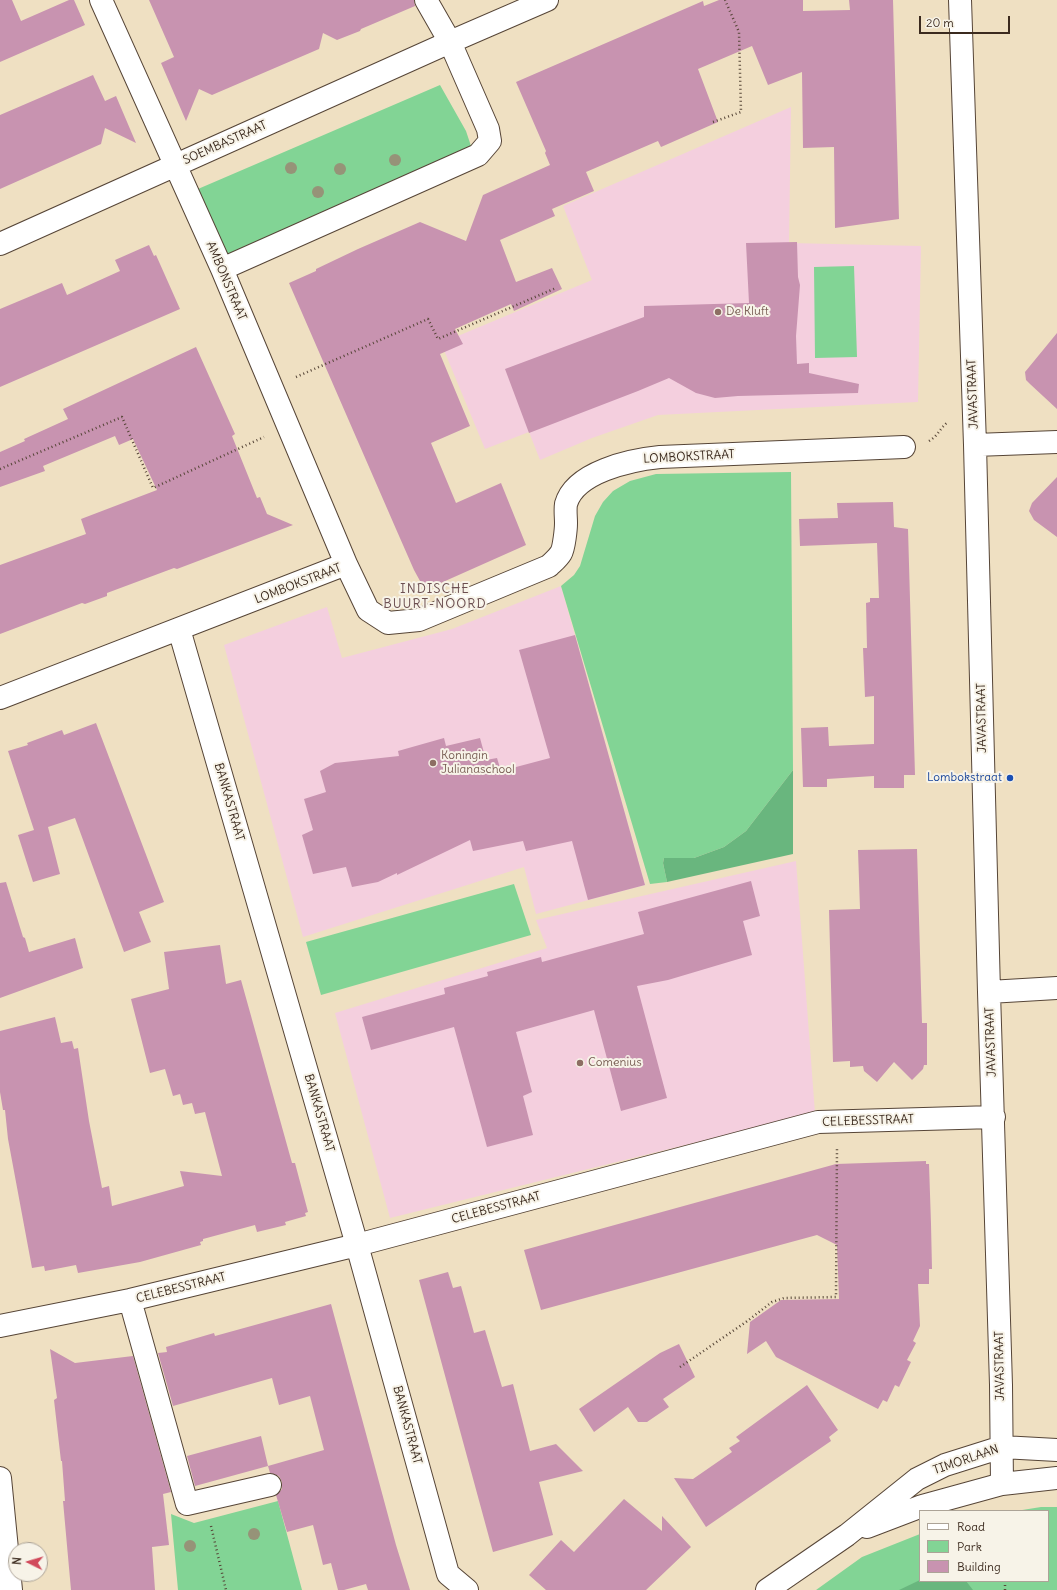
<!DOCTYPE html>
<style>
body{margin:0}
#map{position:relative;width:1057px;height:1590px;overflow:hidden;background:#efe0c2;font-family:Delius,sans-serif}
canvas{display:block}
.legend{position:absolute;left:919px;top:1510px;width:130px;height:72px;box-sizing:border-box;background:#f7f3e8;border:1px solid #aca397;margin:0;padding:5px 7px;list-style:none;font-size:12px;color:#3b2a1e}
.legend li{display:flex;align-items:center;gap:8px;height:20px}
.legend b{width:20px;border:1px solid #aca397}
.north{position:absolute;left:8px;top:1542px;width:40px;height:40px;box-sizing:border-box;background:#f7f3e8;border:1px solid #aca397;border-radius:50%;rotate:275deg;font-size:11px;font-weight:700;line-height:16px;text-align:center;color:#3b2a1e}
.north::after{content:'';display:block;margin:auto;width:14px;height:18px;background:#d1495b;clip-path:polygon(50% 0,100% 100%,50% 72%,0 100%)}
.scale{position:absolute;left:919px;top:16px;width:91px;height:18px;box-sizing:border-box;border:2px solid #3b2a1e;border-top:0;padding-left:5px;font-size:12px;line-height:14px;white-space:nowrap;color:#3b2a1e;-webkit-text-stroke:3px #f7f3e8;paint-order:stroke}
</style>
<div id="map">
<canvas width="1057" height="1590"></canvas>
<ul class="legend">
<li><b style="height:5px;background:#fff"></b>Road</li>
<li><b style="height:11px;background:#82d495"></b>Park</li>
<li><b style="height:11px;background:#c893b0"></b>Building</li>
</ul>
<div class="north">N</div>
<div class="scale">20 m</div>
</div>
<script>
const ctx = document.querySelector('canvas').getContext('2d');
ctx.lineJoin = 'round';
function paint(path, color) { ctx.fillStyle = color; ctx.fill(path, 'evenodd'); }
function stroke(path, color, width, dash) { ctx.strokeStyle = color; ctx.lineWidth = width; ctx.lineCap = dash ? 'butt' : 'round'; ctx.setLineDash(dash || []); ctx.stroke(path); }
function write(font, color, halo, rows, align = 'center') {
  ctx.font = font + ' Delius,sans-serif'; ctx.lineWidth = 4; ctx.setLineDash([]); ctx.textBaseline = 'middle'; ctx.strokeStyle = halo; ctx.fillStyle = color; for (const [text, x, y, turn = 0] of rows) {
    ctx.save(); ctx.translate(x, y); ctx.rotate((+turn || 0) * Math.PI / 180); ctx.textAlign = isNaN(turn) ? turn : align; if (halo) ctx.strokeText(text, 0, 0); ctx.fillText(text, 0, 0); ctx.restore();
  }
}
paint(new Path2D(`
 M791 107 789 243 921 246 918 402 658 415 592 438 540 460 529 432 485 449 441 343 592 280 563 206Z
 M561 586 645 885 536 914 524 867 303 937 224 645 327 607 342 658 452 629Z
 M796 861 815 1113 390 1218 335 1013 547 948 536 920Z`), '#f4cfde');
paint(new Path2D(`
 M440 85 466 131 472 149 221 263 191 192Z
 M854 266 857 357 815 358 814 267Z
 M791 472 793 770 746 831 724 847 694 858H664L663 863 667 882 650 884 561 586 574 575 580 566 595 516 603 502 613 491 630 481 656 474Z
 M514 884 531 935 321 995 306 942Z
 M278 1501 302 1590H178L171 1514 194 1523Z
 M1041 1507H1057V1590H816L862 1557 920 1534V1581H1048V1511H1016Z`), '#82d495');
paint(new Path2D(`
 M793 770V854L667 882 663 863 664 858H694L724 847 746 831Z
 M920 1580 966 1581 973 1590H899Z`), '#69b67e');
paint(new Path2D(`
 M0 0H12L21 21 69 0H74L85 25 0 62Z
 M149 0H414L415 6 361 29 360 31 337 40 323 33 319 49 212 95 199 89 186 121 161 63 174 57Z
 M719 0H803V11L850 10 849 0H893L899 219 835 228 834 147 803 148 802 72 768 85 752 46 698 69 718 122 661 147 658 141 586 172 594 191 552 209 555 216 500 240 516 282 552 268 562 289 514 311 511 304 455 329 463 344 440 354 470 426 431 443 456 503 501 483 526 545 425 590 414 570 396 529 289 283 316 271V269L358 249 420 222 466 241 483 195 550 165 545 153 546 151 516 82 703 1 704 6Z
 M93 75 105 101 116 96 136 143 105 128 101 144 0 189V115Z
 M797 242 798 277 800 285 796 336 797 364 809 363V373L859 384 858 393 738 396 715 398 696 393 669 378 638 391 529 433 505 369 644 317V306L749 303 746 243Z
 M149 245 154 256 156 255 180 309 0 387V309L62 283 67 295 120 271 115 260Z
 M1057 333V409L1030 384 1026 380 1025 372Z
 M196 347 235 434 232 436 257 498 260 497 267 514 293 525 177 569 174 568 107 593V596L85 604 82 603 0 634V565L86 534 81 519 157 490 133 439 119 445 115 436 43 466 45 471 0 487V452L25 441 24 439 68 419 63 409Z
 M1057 477V537L1034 520 1029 511 1032 503Z
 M893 502 894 527 908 529 915 775H904V788H874V776L827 779V787H803L801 728 828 727 829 746 874 744V696L865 697 863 648H867L866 603 870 602V598H879L877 543 800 546 799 519 838 518 837 503Z
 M575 635 645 885 588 900 572 841 526 851 523 841 473 851 470 840 397 875V873L378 882 352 887 346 867 313 874 302 835 313 830 304 799 326 792 320 771 335 763 399 756 398 751 444 738 446 746 480 738 486 760 497 758 501 771 550 758 519 650Z
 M96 723 164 902 139 912 151 942 124 952 75 818 48 827 60 874 33 882 18 835 34 830 8 751 28 745 27 743 62 730 64 735Z
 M917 849 922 1023H927V1065H924L923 1069 912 1080 894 1062 877 1082 864 1071 863 1066 850 1067V1061L833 1062 829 910 860 909 858 850Z
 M751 881 760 916 743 921 752 955 668 980 637 986 667 1098 621 1111 594 1010 516 1032 532 1092 523 1096 533 1135 487 1147 454 1027 371 1050 362 1017 445 994 444 988 488 976 487 972 541 957 542 962 644 934 638 912Z
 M6 882 23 937 25 938 29 952 75 938 83 968 0 998V883Z
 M220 945 226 984 241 980 292 1163H295L308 1212 305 1213 306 1216 285 1222 286 1225 257 1232 255 1225 203 1239V1241L200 1242 201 1245 140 1262 78 1273 76 1265 45 1271 44 1266 32 1268 8 1139 5 1110H3L0 1092V1031L55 1017 61 1043 72 1041 74 1049 78 1048 89 1121 102 1188 109 1186 112 1206 184 1186 180 1171 222 1176 205 1112 195 1114 192 1103 183 1105 180 1094 173 1096 165 1069 150 1073 131 999 169 989 164 952Z
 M926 1161V1164H929L931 1224 932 1269H929V1284H918L920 1326 913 1341 916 1343 907 1360 911 1362 899 1387 895 1385 887 1402 883 1400 878 1409 776 1357 766 1341 747 1354 750 1322 781 1300 839 1299 837 1245 817 1235 541 1310 524 1250 836 1164Z
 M448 1272 453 1288 461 1286 474 1333 485 1330 502 1387 513 1384 530 1451 556 1444 583 1471 539 1482 553 1535 493 1552 419 1280Z
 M331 1304 396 1545 410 1590H368L366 1584 344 1590H338L331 1563 323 1565 313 1525 287 1532 276 1495 282 1489V1482L279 1476 270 1473 268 1466 195 1486 187 1456 261 1436 268 1466 324 1450 310 1396 279 1405 272 1378 173 1406 158 1353 167 1352 166 1347 214 1333 215 1336Z
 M679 1344 695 1377 663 1399 669 1407 647 1422H638L628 1407 594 1432 579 1409 660 1353Z
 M50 1349 75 1363 133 1356 171 1492 163 1494 169 1545 152 1547 155 1590H71L63 1501H65L62 1461H61L54 1400 57 1398Z
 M807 1385 838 1430 829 1437 831 1441 706 1527 674 1478 693 1479 732 1452 729 1448 740 1441 736 1437Z
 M624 1499 662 1531V1516L691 1547 646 1590H546L529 1575 561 1540 574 1552Z`), '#c893b0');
const minor = new Path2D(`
 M101 0 222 269 346 564
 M960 0 975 445 989 992 1001 1385 1002 1484
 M0 244 450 42 547 0
 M222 269 478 155 490 141 488 129 450 42 426 0
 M975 445 1057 442
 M179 629 357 1245 448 1574 467 1590
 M0 698 346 564 368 610 388 623 419 620 549 566C553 562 558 558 561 553 564 548 566 529 566 523 566 517 565 510 566 504 575 472 630 460 660 457L904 447
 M989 992 1057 988
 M130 1300 187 1504 270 1485
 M0 1326 130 1300 357 1245 818 1122 994 1117
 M0 1478 11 1590
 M867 1527 922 1506 1002 1484 1057 1478
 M767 1590 847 1535 917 1479 945 1465 1002 1447 1057 1450`);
stroke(minor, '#564537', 24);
stroke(new Path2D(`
 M713 122 741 112 739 32 725 0
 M296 377 428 319 438 339 556 288
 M929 441C939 435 939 429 948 422
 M0 469 122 417 153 488 264 437
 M680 1367 746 1322 772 1302 784 1298 836 1297 837 1148
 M211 1526 226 1590
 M1005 1581V1590`), '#564537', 2.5, [1, 3]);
stroke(minor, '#fff', 22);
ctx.fillStyle = '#969378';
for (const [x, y] of [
 [395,160],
 [291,168],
 [340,169],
 [318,192],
 [254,1534],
 [190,1546]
]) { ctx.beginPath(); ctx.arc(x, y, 6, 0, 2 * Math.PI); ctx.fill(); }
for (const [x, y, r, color] of [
 [718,312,4,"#8d6e63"],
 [433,763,4,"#8d6e63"],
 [1010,778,4,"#1a4fb4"],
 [580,1063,4,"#8d6e63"]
]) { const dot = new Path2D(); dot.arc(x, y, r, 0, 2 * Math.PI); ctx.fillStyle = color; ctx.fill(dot); stroke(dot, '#f7f3e8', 1.5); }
write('12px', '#3b2a1e', '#f7f3e8', [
 ["SOEMBASTRAAT",225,143,-24],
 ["AMBONSTRAAT",226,281,67],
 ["JAVASTRAAT",973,394,-92],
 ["LOMBOKSTRAAT",689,457,-3],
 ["LOMBOKSTRAAT",298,584,-21],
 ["JAVASTRAAT",982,718,-91],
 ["BANKASTRAAT",229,802,74],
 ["JAVASTRAAT",991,1042,-92],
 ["BANKASTRAAT",319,1113,74],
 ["CELEBESSTRAAT",868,1121,-2],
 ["CELEBESSTRAAT",496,1208,-15],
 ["CELEBESSTRAAT",181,1288,-14],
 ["JAVASTRAAT",1000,1366,-91],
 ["BANKASTRAAT",407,1425,75],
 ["TIMORLAAN",966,1460,-19]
]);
write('12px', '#785e54', '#f7f3e8', [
 ["De Kluft",726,312],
 ["Koningin",441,756],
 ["Julianaschool",441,770],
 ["Comenius",588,1063]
], 'left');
write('12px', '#164399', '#f7f3e8', [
 ["Lombokstraat",1002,778]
], 'right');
ctx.letterSpacing = '1px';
write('13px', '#6c4f51', '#f7f3e8', [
 ["INDISCHE",435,589],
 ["BUURT-NOORD",435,604]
]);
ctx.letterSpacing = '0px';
</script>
